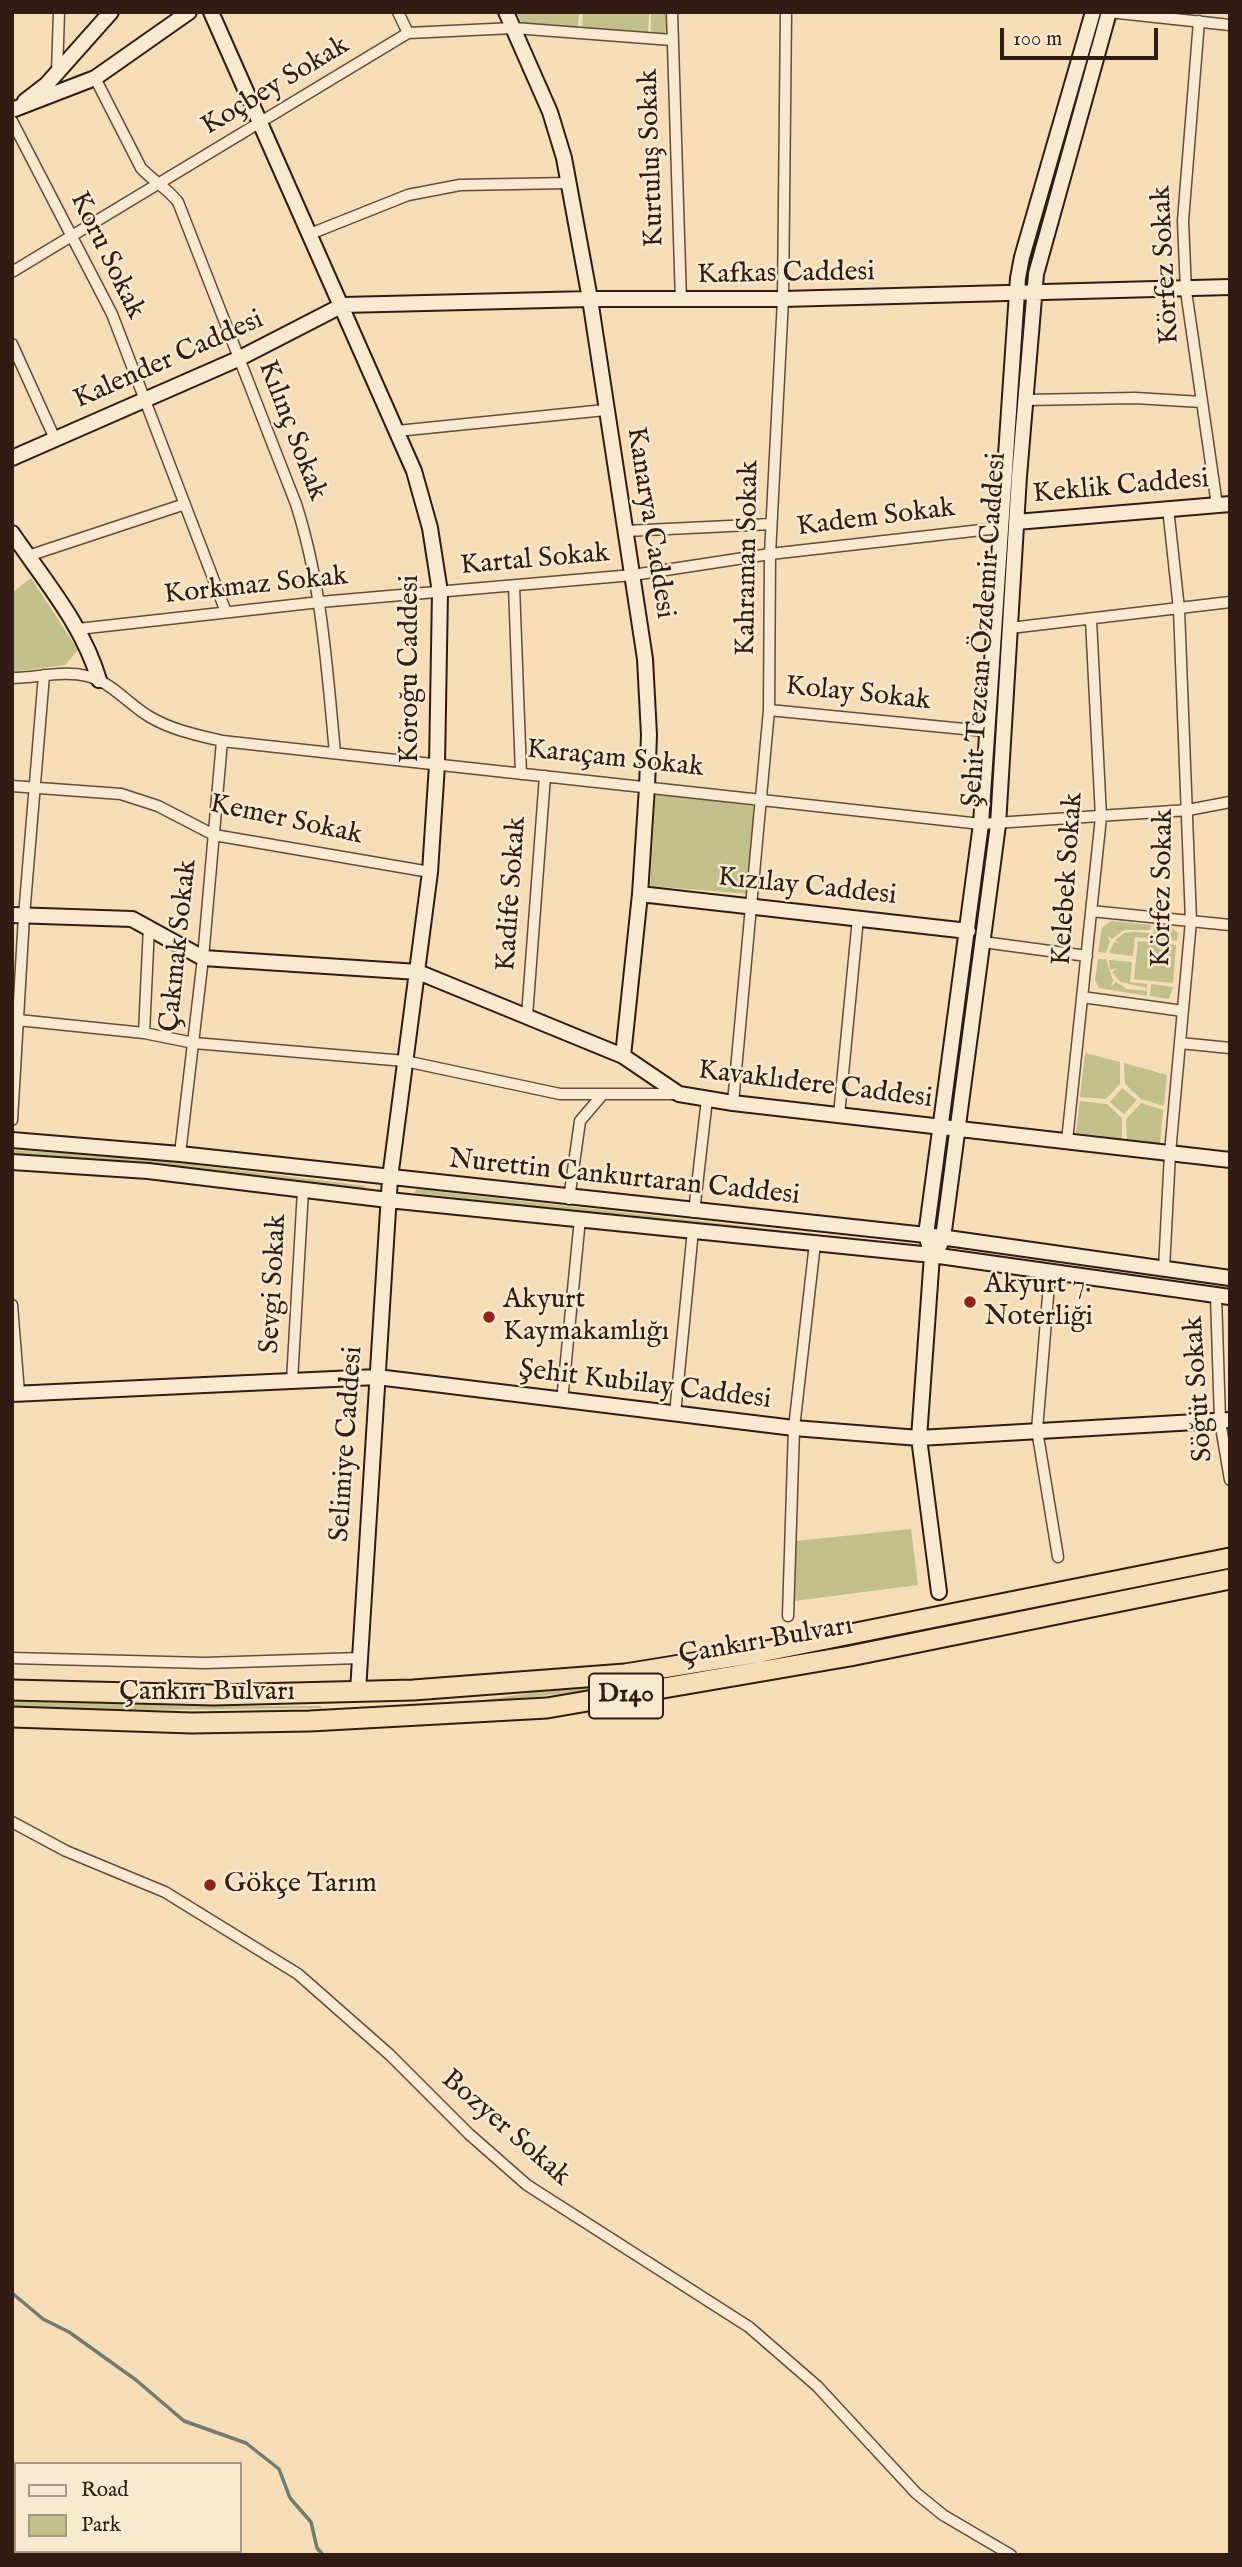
<!DOCTYPE html>
<meta charset="utf-8">
<style>
body{margin:0}
#map{position:relative;width:1242px;height:2567px;overflow:hidden;background:#f5ddb7;font-family:"IM FELL English",serif}
canvas{display:block}
.frame{position:absolute;inset:0;border:14px solid #311b12;pointer-events:none}
.legend{position:absolute;left:14px;top:2462px;width:228px;height:91px;box-sizing:border-box;background:#f8e9d0;border:2px solid #a89784;margin:0;padding:9px 12px;list-style:none;font-size:21px;color:#311b12}
.legend li{display:flex;align-items:center;gap:14px;height:35px}
.legend b{width:35px;border:2px solid #a89784}
.scale{position:absolute;left:1000px;top:28px;width:158px;height:32px;box-sizing:border-box;border:4px solid #311b12;border-top:0;padding-left:9px;font-size:21px;line-height:24px;white-space:nowrap;color:#311b12;-webkit-text-stroke:5px #f8e9d0;paint-order:stroke}
</style>
<div id="map">
<canvas width="1242" height="2567"></canvas>
<div class="frame"></div>
<ul class="legend">
<li><b style="height:9px;background:#f8e9d0"></b>Road</li>
<li><b style="height:19px;background:#c1bf8a"></b>Park</li>
</ul>
<div class="scale">100 m</div>
</div>
<script>
const ctx = document.querySelector('canvas').getContext('2d');
ctx.lineJoin = 'round';
function paint(path, color) { ctx.fillStyle = color; ctx.fill(path, 'evenodd'); }
function stroke(path, color, width, dash) { ctx.strokeStyle = color; ctx.lineWidth = width; ctx.lineCap = dash ? 'butt' : 'round'; ctx.setLineDash(dash || []); ctx.stroke(path); }
function write(font, color, halo, rows, align = 'center') {
  ctx.font = font + ' "IM FELL English",serif'; ctx.lineWidth = 5; ctx.setLineDash([]); ctx.textBaseline = 'middle'; ctx.strokeStyle = halo; ctx.fillStyle = color; for (const [text, x, y, turn = 0] of rows) {
    ctx.save(); ctx.translate(x, y); ctx.rotate((+turn || 0) * Math.PI / 180); ctx.textAlign = isNaN(turn) ? turn : align; if (halo) ctx.strokeText(text, 0, 0); ctx.fillText(text, 0, 0); ctx.restore();
  }
}
paint(new Path2D(`
 M516 12H579L578 28 522 23Z
 M583 12H649L648 33 582 28Z
 M651 12H667L665 35 651 34Z
 M1098 12H1102L1031 264 1028 262Z
 M1021 319H1024L992 807 988 806Z
 M31 578 78 650 65 665 12 672V593Z
 M656 791 757 807 749 894 650 886Z
 M985 850 988 851 953 1116 949 1115Z
 M1111 921 1151 925 1150 930H1124L1112 939 1107 936 1110 941 1106 953 1098 952 1102 928Z
 M1154 925 1171 927 1178 933 1177 941 1153 938Z
 M1133 932 1150 933V938L1135 937 1133 956 1109 953 1114 942 1120 944 1115 940 1124 933Z
 M1138 941 1176 945 1173 983 1134 979Z
 M1098 959H1106L1113 980 1111 987 1116 982 1127 989 1147 991V996L1099 988 1095 980Z
 M1109 960 1132 962 1130 982 1147 984V988L1121 982 1112 972 1118 968 1110 970Z
 M1151 984 1173 987 1169 999 1150 996Z
 M1085 1053 1120 1062V1084L1106 1099 1080 1097Z
 M1124 1063 1167 1075 1164 1106 1141 1099 1125 1084Z
 M1122 1088 1137 1100 1124 1114 1110 1102Z
 M1080 1101 1107 1104 1122 1118V1139L1076 1133Z
 M1141 1103 1163 1110 1160 1144 1127 1140 1126 1119Z
 M12 1150 139 1158 366 1186 365 1190 142 1163 12 1154Z
 M944 1154H947L937 1233H934Z
 M416 1189 913 1245 912 1250 415 1193Z
 M962 1254 1230 1288V1291Z
 M911 1529 918 1585 794 1601 796 1541Z
 M1230 1565V1571C1047 1609 865 1651 680 1678 581 1693 481 1703 381 1711V1707L471 1702 589 1684Z
 M12 1700 188 1706H321L322 1708C218 1709 116 1712 12 1707Z`), '#c1bf8a');
stroke(new Path2D(`
 M12 2293 43 2319 69 2332 136 2380 184 2421 246 2443 279 2469 290 2498 311 2522 317 2548 323 2555`), '#717c6f', 3.5);
const street = new Path2D(`
 M398 12 408 33
 M672 12 681 301
 M1109 12 1230 25
 M1199 21 1183 221 1186 291 1217 505
 M57 73 59 12
 M95 78 141 168C153 181 167 188 178 202L296 504C322 585 327 669 335 753
 M12 121 112 314 226 612
 M310 234 408 195 460 185 568 183
 M12 272 408 33 514 28 672 40
 M12 344 55 439
 M1025 400 1135 398 1202 402
 M397 431 605 410
 M626 531 771 524
 M28 556 185 504
 M514 586 521 774
 M1010 628 1230 602
 M78 629 320 602 633 575 770 554 999 528
 M12 678C37 678 63 670 87 676 112 682 129 705 150 717 172 730 197 735 222 741L981 824 1188 810 1230 802
 M769 710 985 731
 M12 786 121 794 158 806 214 835 430 872
 M1091 911 1230 925
 M983 942 1087 956
 M1082 997 1183 1011
 M527 1016 545 776
 M18 1020 144 1033 194 1043 405 1061 560 1094H679
 M144 1033 149 926
 M1180 1043 1230 1048
 M733 1103 769 710 770 554 783 299 786 12
 M839 1115 858 918
 M12 1120 24 916 44 675
 M1067 1141 1101 817 1091 620
 M180 1154 203 958 222 741
 M569 1199 580 1121 603 1094
 M694 1212 707 1099
 M1164 1269 1170 1153 1191 921 1179 609 1168 508
 M1050 1272 1037 1430 1058 1557
 M1216 1295 1220 1421 1230 1480
 M12 1305 19 1393
 M292 1381 303 1190
 M562 1401 580 1219
 M675 1414 693 1230
 M788 1616 794 1428 815 1243
 M12 1658 205 1663 360 1658
 M12 1822 66 1851 165 1892 298 1974 390 2055 469 2134 527 2185 749 2327 817 2386 916 2493 943 2515 1011 2555`);
const secondary = new Path2D(`
 M211 12 414 471 430 528 440 592 437 765 430 872 390 1178 358 1691
 M506 12 550 112 564 158 590 299 645 659 649 735 647 787 640 894 623 1056
 M25 101 47 84 111 12
 M12 110 95 78 189 12
 M12 458 238 359 343 305 590 299H783L1230 287
 M1016 522 1230 504
 M12 533C44 580 83 625 99 680
 M640 894 968 931
 M12 915 132 919 203 958 418 972 623 1056 679 1094 733 1103 1230 1160
 M12 1140 180 1154 926 1235 1230 1278
 M12 1162 148 1171 388 1200 932 1255 1230 1297
 M935 1256 943 1238 998 825 1019 476 1036 274 1109 12
 M12 1394 377 1377 794 1428 919 1438 1230 1420
 M939 1592 919 1438 932 1255 926 1235 981 824 1018 278 1022 257 1093 12`);
const highway = new Path2D(`
 M12 1690 214 1695 413 1690 625 1674 761 1652 1230 1558
 M12 1717 192 1723 310 1721 547 1708 850 1656 1230 1579`);
stroke(street, '#624c3b', 13);
stroke(secondary, '#311b12', 18);
stroke(highway, '#311b12', 23);
stroke(street, '#f8e9d0', 10);
stroke(secondary, '#f8e9d0', 14);
stroke(highway, '#f5ddb7', 19);
for (const [x, y, r, color] of [
 [970,1302,7,"#8f2418"],
 [489,1317,7,"#8f2418"],
 [210,1885,7,"#8f2418"]
]) { const dot = new Path2D(); dot.arc(x, y, r, 0, 2 * Math.PI); ctx.fillStyle = color; ctx.fill(dot); stroke(dot, '#f8e9d0', 2.5); }
for (const [x, y, w] of [
 [626,1696,74]
]) { const box = new Path2D(); box.roundRect(x - w / 2, y - 22.5, w, 45, 5); ctx.fillStyle = '#f8e9d0'; ctx.fill(box); stroke(box, '#311b12', 2); }
write('bold 26px', '#311b12', null, [
 ["D140",626,1696]
]);
write('28px', '#311b12', '#f8e9d0', [
 ["Koçbey Sokak",276,87,-31],
 ["Kurtuluş Sokak",653,158,-92],
 ["Koru Sokak",106,256,64],
 ["Körfez Sokak",1167,265,-93],
 ["Kafkas Caddesi",786,275,-1],
 ["Kalender Caddesi",169,361,-24],
 ["Kılınç Sokak",291,431,69],
 ["Keklik Caddesi",1121,488,-5],
 ["Kadem Sokak",876,519,-7],
 ["Kanarya Caddesi",649,523,81],
 ["Kahraman Sokak",749,558,-89],
 ["Kartal Sokak",535,561,-5],
 ["Korkmaz Sokak",256,587,-6],
 ["Şehit Tezcan Özdemir Caddesi",986,630,-86],
 ["Köroğu Caddesi",411,669,-90],
 ["Kolay Sokak",858,695,6],
 ["Karaçam Sokak",615,760,6],
 ["Kemer Sokak",286,821,12],
 ["Kelebek Sokak",1069,879,-86],
 ["Kızılay Caddesi",807,888,6],
 ["Körfez Sokak",1164,888,-89],
 ["Kadife Sokak",513,894,-86],
 ["Çakmak Sokak",180,946,-84],
 ["Kavaklıdere Caddesi",815,1086,7],
 ["Nurettin Cankurtaran Caddesi",624,1179,6],
 ["Sevgi Sokak",275,1284,-87],
 ["Şehit Kubilay Caddesi",645,1386,7],
 ["Söğüt Sokak",1200,1389,-94],
 ["Selimiye Caddesi",348,1444,-86],
 ["Çankırı Bulvarı",766,1642,-10],
 ["Çankırı Bulvarı",207,1693],
 ["Bozyer Sokak",505,2129,41]
]);
write('28px', '#311b12', '#f8e9d0', [
 ["Akyurt 7.",984,1286],
 ["Noterliği",984,1318],
 ["Akyurt",503,1301],
 ["Kaymakamlığı",503,1333],
 ["Gökçe Tarım",224,1885]
], 'left');
</script>
